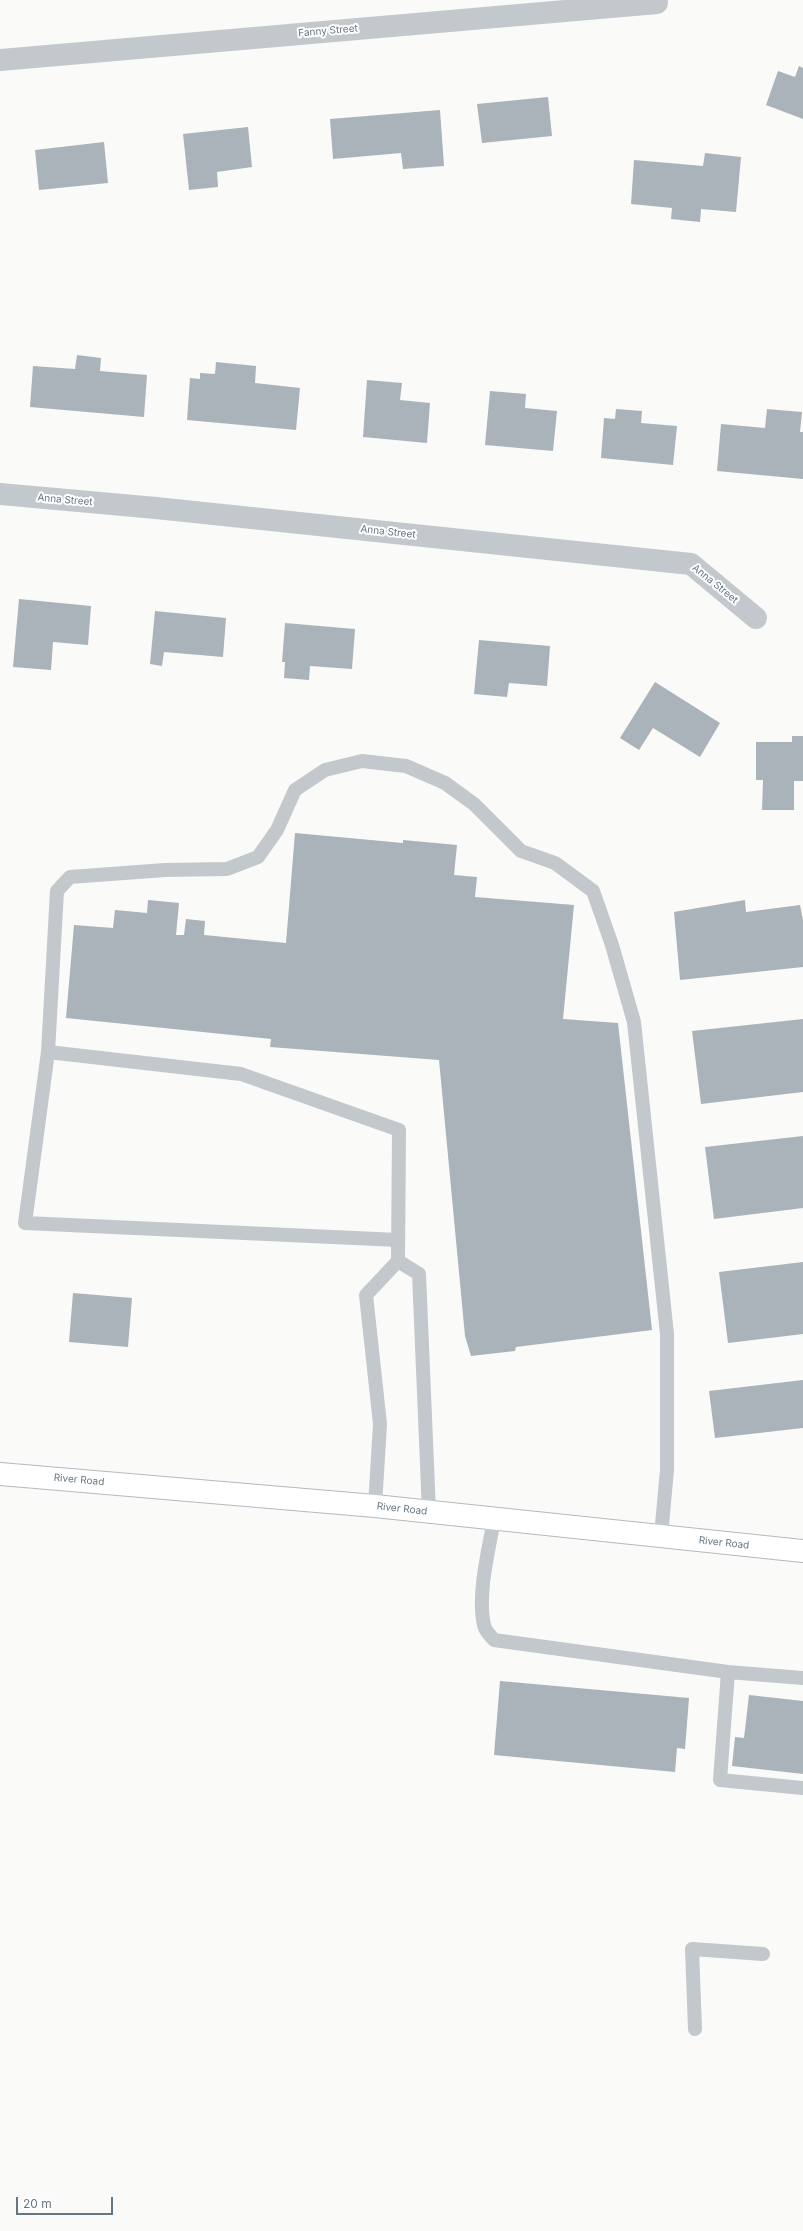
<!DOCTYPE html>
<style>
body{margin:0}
#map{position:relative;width:803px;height:2231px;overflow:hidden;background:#fafaf8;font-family:Inter,sans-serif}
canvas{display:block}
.scale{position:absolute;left:16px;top:2197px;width:97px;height:18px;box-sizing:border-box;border:2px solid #657683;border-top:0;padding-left:5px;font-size:12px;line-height:14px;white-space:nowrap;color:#657683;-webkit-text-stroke:3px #fff;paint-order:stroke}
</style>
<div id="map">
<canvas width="803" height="2231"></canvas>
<div class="scale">20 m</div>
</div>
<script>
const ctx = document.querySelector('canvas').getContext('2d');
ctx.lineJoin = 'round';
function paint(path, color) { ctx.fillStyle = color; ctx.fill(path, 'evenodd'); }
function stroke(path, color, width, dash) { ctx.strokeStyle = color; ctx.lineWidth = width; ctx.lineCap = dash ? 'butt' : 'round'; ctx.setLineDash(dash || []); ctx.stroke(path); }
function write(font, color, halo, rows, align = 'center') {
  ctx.font = font + ' Inter,sans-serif'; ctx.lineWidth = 4; ctx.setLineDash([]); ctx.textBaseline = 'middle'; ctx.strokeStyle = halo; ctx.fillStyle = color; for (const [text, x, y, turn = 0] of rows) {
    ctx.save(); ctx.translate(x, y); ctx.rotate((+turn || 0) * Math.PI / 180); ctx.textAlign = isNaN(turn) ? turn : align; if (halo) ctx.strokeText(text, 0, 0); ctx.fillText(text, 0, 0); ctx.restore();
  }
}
paint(new Path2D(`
 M799 66 803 68V119L766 105 778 71 795 77Z
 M548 97 552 136 482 143 477 104Z
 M440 110 444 166 403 169 401 153 333 159 330 119Z
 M248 127 252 167 217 172 218 187 189 190 183 134Z
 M104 142 108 183 39 190 35 150Z
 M705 153 741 157 736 212 701 209 700 222 671 219 672 208 631 204 634 160 703 166Z
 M77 355 101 358 100 371 147 375 144 417 30 407 33 366 75 369Z
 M216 362 256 366 255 383 300 388 296 430 187 420 190 378 200 379V373L215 374Z
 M367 380 402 383 400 400 430 403 427 443 363 437Z
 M490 391 526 394 525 408 557 411 553 451 485 445Z
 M616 409 642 411 641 423 677 426 673 465 601 458 604 418 615 419Z
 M767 409 802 412 800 432H803V479L717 471 721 424 765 428Z
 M19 599 91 606 88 645 53 642 51 670 13 667Z
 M155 611 226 618 223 657 164 652 162 666 150 664Z
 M285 623 355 629 352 669 310 666 309 680 284 678 285 662H282Z
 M479 640 550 646 547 686 509 683 507 697 474 694Z
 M655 682 720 723 700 757 653 728 639 750 620 738Z
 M792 736H803V781H794V810H762L763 780H756V742H792Z
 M295 833 403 843V840L457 845 454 875 477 877 475 897 574 905 563 1019 618 1023 652 1330 516 1347 515 1351 471 1356 465 1336 439 1060 270 1047 271 1039 66 1018 74 925 113 928 115 910 147 913 148 900 179 903 176 935H184L186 919 205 921 204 935 286 943Z
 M745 900 746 912 800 905 803 920V967L680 980 674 912Z
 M803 1019V1092L701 1104 692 1031Z
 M803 1136V1208L714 1219 705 1147Z
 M803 1262V1334L728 1343 719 1272Z
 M73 1293 132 1298 128 1347 69 1342Z
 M803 1380V1428L715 1438 709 1391Z
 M500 1681 689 1698 685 1749 677 1748 675 1772 494 1755Z
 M749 1695 803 1701V1774L732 1766 735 1737 744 1738Z`), '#aab3b9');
const secondary = new Path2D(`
 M0 1474 375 1506 803 1551`);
stroke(secondary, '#b3babf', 24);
stroke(new Path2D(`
 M48 1052 57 891 70 877 165 870 227 869 258 857 277 830 295 790 325 770 362 761 406 766 445 783 474 804 521 851 555 863 593 891 612 945 634 1022 667 1334V1470L661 1536
 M398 1261 399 1130 241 1074 48 1052 25 1223 398 1240
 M375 1506 380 1424 366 1295 398 1261 419 1274 429 1512
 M494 1519C489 1549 477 1594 484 1625 485 1631 490 1635 494 1640L728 1672 803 1678
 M728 1672 720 1780 803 1788
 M695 2029 692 1949 763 1954`), '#c3c8cc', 14);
stroke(new Path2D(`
 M0 60 657 3
 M0 494 156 508 691 564 756 618`), '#c3c8cc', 22);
stroke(secondary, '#fff', 22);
write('10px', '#657683', '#fff', [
 ["Fanny Street",328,31,-5],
 ["Anna Street",65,500,5],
 ["Anna Street",388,532,6],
 ["Anna Street",715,584,39],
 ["River Road",79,1480,5],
 ["River Road",402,1509,6],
 ["River Road",724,1543,6]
]);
</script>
